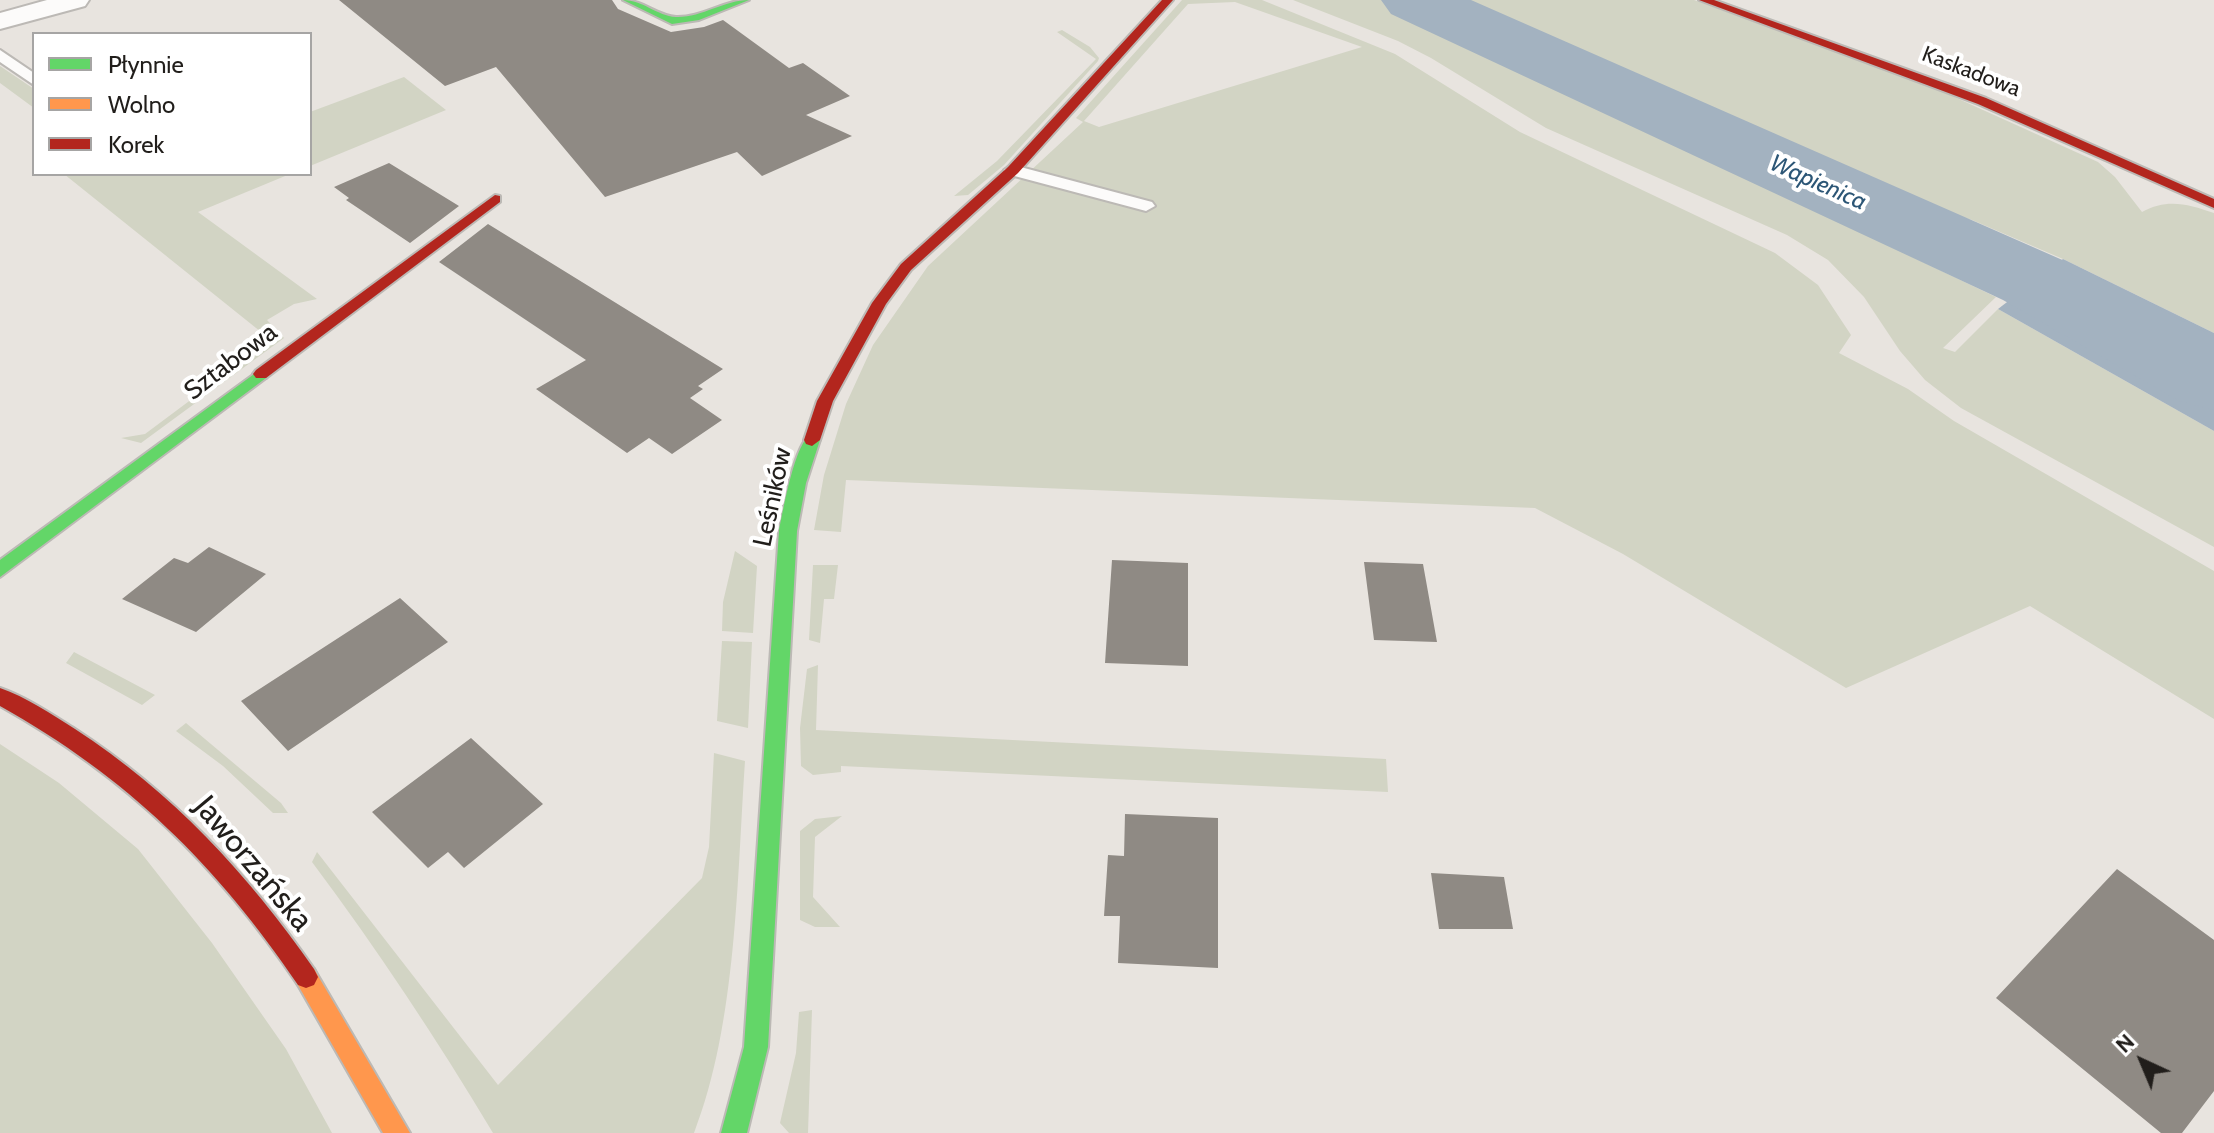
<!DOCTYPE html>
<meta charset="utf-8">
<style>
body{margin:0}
#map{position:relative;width:2214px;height:1133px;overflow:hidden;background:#e8e4df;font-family:Cabin,sans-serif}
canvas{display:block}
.legend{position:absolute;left:32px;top:32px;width:280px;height:144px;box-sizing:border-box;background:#fff;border:2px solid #a6a5a4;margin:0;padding:10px 14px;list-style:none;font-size:24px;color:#211e1b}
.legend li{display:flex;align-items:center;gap:16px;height:40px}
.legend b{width:40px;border:2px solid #a6a5a4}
.north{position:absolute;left:2102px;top:1021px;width:80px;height:80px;-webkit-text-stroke:6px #fff;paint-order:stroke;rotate:316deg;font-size:22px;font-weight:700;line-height:32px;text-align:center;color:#211e1b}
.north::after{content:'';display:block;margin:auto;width:28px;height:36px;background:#211e1b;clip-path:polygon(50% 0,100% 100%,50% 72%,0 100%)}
</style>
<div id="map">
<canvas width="2214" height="1133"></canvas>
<ul class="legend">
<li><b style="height:10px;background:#63d668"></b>Płynnie</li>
<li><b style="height:10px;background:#ff974d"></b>Wolno</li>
<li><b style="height:10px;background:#b3261e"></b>Korek</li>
</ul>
<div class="north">N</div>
</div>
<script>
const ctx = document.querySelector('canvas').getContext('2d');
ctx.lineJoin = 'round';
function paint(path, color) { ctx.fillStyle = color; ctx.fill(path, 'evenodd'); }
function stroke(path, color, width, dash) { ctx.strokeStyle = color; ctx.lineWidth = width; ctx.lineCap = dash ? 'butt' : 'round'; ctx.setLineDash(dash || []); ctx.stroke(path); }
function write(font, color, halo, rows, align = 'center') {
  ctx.font = font + ' Cabin,sans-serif'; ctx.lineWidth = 8; ctx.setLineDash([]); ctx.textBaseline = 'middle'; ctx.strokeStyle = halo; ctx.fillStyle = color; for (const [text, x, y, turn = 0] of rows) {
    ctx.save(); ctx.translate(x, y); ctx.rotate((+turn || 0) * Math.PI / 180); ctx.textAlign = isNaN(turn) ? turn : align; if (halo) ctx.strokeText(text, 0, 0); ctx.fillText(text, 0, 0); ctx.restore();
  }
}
paint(new Path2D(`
 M1182 0H1262L1395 54 1520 132 1775 253 1818 285 1851 335 1839 353 1908 389 1954 421 2214 571V719L2030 606 1846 688 1623 554 1535 508 846 480 841 532 814 530 824 475 846 404 873 345 928 266 1083 122 1076 118ZM1235 2 1362 47 1099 127 1084 121 1188 4Z
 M1293 0H1392L1842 208 1904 253 1996 297 1943 348 1955 352 1998 309 2214 431V547L1961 408 1925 380 1900 351 1864 297 1828 260 1787 235 1546 128 1431 58 1398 41Z
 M1435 0H1694L1930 86 2098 162 2115 177 2142 212C2167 198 2188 204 2214 213V333L2063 259 1972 220 1867 190Z
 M1062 30 1090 47 1099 58 1098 61 1004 165 968 195 954 196 997 161 1096 59 1057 32Z
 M0 66 34 89V108L0 83Z
 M404 77 446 110 310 166V112Z
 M64 174H290L198 212 317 299 294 304 267 320 284 338 141 443 121 438 145 434 271 340Z
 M735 551 757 566 753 633 722 631 723 602Z
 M813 565H838L834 599H824L820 643 809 640Z
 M722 641 752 642 748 728 717 721Z
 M74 652 155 695 142 705 66 663Z
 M818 665 816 730 1386 759 1388 792 841 766V772L813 775 801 766 800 728 807 669Z
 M186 723 281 803 288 813H273L223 766 176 731Z
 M0 744 59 783 138 849 212 943 286 1049 332 1133H0Z
 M714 753 745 761C737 878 737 1023 694 1133H493C437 1039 377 949 312 862L317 852 498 1085 702 878 709 847Z
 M842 816 815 837 813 897 840 927H815L800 920V831L815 819Z
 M812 1010 808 1133H789L780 1123 796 1053 799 1012Z`), '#d2d4c4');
paint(new Path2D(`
 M2063 259 2214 333V431L1998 309Z`), '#a3b2c0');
paint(new Path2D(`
 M1381 0H1471L2067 262 2214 337V410L2179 401 2003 300 1391 14Z`), '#a3b2c0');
paint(new Path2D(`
 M339 0H612L618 9 671 32 704 27 723 20 789 68 803 63 850 96 806 115 852 136 762 176 737 152 605 197 496 67 445 86Z
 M389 163 459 206 410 243 346 200 349 198 334 187Z
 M488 224 723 369 698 386 703 389 690 398 722 420 672 454 649 438 627 453 536 389 586 360 439 262Z
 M209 547 266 574 196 632 122 599 174 558 188 563Z
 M1112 560 1188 563V666L1105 663Z
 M1364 562 1423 564 1437 642 1374 640Z
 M400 598 448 642 288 751 241 701Z
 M471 738 543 804 464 868 448 852 428 868 372 812Z
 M1125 814 1218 818V968L1118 963 1120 916H1104L1108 855 1124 856Z
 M2117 869 2214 940V1091L2182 1133H2161L1996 998Z
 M1431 873 1504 877 1513 929H1439Z`), '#8f8a84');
const lane = new Path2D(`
 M0 50 34 73V85L0 62Z
 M1013 165 1152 202 1155 206 1146 211 1007 174 1004 170Z`);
const street = new Path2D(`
 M47 0H89L85 6 0 29V13Z`);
const fast = new Path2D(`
 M623 0C643 0 657 16 676 17 701 18 724 0 749 0L699 20 672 24Z
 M261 369 266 370 269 374 266 378 0 577V560Z
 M812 434 820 440 806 483 797 531 768 1047 747 1133H721L744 1047 779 531C783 512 795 440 812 434Z`);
const slow = new Path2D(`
 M306 966 314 969 410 1133H383L298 985 294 977 298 969Z`);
const jam = new Path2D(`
 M1162 0H1173L1018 173 911 270 886 304 833 401 820 440 812 446 806 444 804 440 817 401 872 303 901 264 1008 167Z
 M1699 0H1714L1986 98 2214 199V208L1978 104Z
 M495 195 500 196V202L266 378H256L253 374 256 370Z
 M0 688C26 697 51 714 75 729 172 792 248 874 314 969L318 977 314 985 306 988 298 985C217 865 127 777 0 706Z`);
stroke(lane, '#bcb9b5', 4);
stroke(street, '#bcb9b5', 4);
stroke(fast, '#bcb9b5', 4);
stroke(slow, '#bcb9b5', 4);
stroke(jam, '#bcb9b5', 4);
paint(lane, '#fcfbfa');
paint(street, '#fcfbfa');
paint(fast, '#63d668');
paint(slow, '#ff974d');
paint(jam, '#b3261e');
write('22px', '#211e1b', '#fff', [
 ["Kaskadowa",1971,72,21]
]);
write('italic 24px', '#2c5676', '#fff', [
 ["Wapienica",1818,183,24]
]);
write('26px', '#211e1b', '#fff', [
 ["Sztabowa",231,362,-37],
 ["Leśników",773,497,-78]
]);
write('32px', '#211e1b', '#fff', [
 ["Jaworzańska",253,864,50]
]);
</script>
